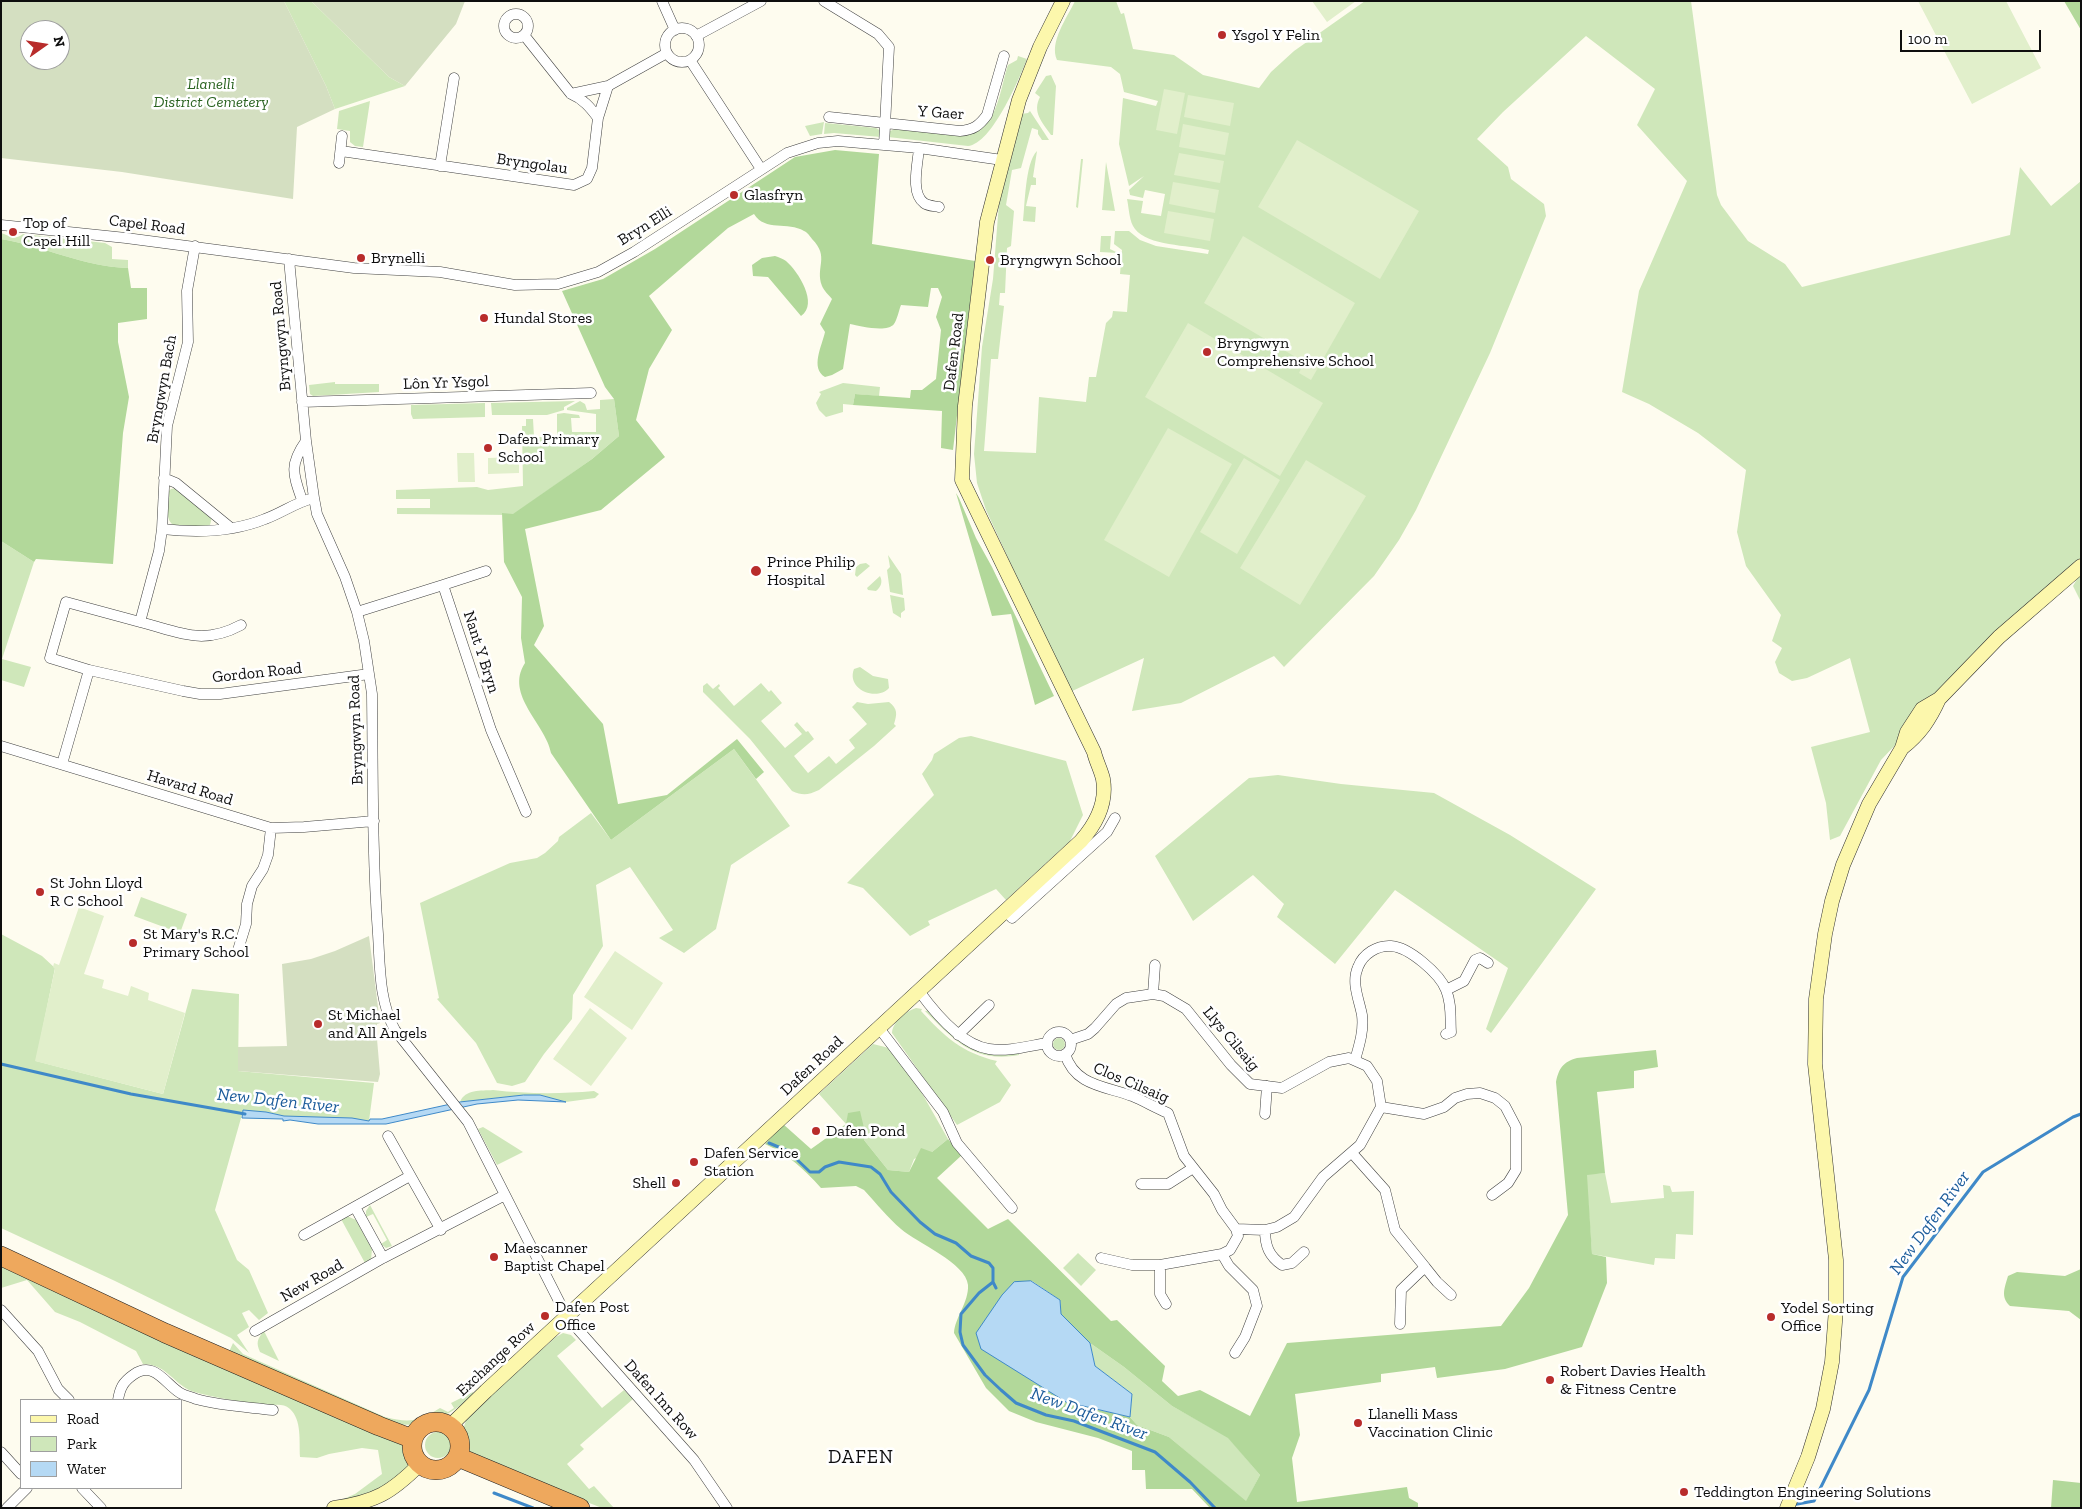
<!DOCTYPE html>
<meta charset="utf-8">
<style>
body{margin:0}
#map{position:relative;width:2082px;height:1509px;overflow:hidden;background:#fefcef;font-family:"Zilla Slab",serif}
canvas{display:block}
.frame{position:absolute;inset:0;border:2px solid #0e0e0e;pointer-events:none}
.legend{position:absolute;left:20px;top:1399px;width:162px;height:90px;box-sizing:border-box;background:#fff;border:1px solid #9f9f9f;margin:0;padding:6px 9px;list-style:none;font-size:15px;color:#0e0e0e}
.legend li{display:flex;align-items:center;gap:10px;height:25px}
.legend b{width:25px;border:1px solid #9f9f9f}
.north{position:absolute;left:20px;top:20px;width:50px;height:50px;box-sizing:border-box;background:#fff;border:1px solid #9f9f9f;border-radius:50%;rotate:77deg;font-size:14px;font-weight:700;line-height:20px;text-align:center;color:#0e0e0e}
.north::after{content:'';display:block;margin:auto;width:18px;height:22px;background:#b82c2b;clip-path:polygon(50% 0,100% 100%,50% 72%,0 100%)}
.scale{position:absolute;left:1900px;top:30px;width:141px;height:22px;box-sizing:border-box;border:2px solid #0e0e0e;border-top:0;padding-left:6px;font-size:15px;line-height:18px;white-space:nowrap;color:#0e0e0e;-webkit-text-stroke:4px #fff;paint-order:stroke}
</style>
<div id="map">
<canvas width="2082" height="1509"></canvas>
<div class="frame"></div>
<ul class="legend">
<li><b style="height:6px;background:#fcf7ac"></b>Road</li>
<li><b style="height:14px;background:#cfe7ba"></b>Park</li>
<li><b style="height:14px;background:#b5d9f4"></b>Water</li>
</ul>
<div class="north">N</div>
<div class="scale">100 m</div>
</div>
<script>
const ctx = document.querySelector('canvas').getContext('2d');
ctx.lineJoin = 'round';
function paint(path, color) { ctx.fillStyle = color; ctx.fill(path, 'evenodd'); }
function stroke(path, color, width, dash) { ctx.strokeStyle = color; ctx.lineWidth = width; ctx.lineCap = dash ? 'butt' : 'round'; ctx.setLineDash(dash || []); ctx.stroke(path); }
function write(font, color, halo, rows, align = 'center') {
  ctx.font = font + ' "Zilla Slab",serif'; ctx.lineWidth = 5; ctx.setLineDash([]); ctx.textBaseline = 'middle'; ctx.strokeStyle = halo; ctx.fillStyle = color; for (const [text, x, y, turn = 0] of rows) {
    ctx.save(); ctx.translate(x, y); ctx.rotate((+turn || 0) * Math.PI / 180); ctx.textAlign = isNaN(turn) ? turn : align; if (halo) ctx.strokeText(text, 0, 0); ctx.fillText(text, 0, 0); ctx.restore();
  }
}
paint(new Path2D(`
 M284 1H311L389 77 405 86 335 109 326 86Z
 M1075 1H1116L1121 14 1124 13 1133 49 1174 55 1203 75 1259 88 1271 72 1294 51 1365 1H1691L1717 195 1721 205 1748 241 1785 264 1802 287 2010 235 2020 167 2051 206 2081 181V566L1939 699 1881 760 1840 836 1830 840 1826 803 1811 747 1870 732 1850 658 1807 678 1792 681 1779 673 1775 662 1782 648 1772 641 1781 615 1746 566 1737 532 1746 470 1698 433 1649 404 1622 392 1639 291 1687 181 1637 125 1655 89 1586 36 1503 112 1477 139 1508 167 1511 179 1544 204 1546 216 1490 353 1416 510 1399 540 1374 576 1284 667 1274 656 1181 703 1132 711 1144 658 1070 692 986 510 977 483 974 454 982 347 993 279 999 203 1021 114 1028 113 1030 111 1049 140H1042L1038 134V130L1032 128 1021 168 1012 170 1006 205 1014 211 1011 246 1007 248 1005 293H1000L999 305 1004 306 998 359H991L984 451 1036 453 1039 397 1086 402 1089 377H1096L1106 323 1112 317 1113 311 1127 312 1130 275 1120 274 1122 250 1114 244 1115 231H1129L1140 240 1156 246 1208 254 1209 250C1188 245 1148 246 1135 229 1129 222 1129 208 1127 199L1143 201 1141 213 1161 216 1165 194 1145 190 1143 198 1130 195 1129 190 1144 176 1129 186 1119 144 1123 98 1156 106 1158 101 1124 92 1120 74 1111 67 1057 60C1049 42 1067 18 1075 1Z
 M1018 56 1027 59C1019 79 992 144 968 146L888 137 890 131 895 129 961 135C998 133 999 92 1008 65L1017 60Z
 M1051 75 1056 86 1053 135H1051C1042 122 1032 112 1040 97L1035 93 1046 76Z
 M370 101 363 147 355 146 350 142V131L337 129 339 111Z
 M824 122 822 134 810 136 805 126Z
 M825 123 876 128 881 131V137L834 133 824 134Z
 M1037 151 1033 177 1036 178V185H1031L1026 206 1036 207 1035 222 1023 221C1025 205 1025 163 1037 151Z
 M1081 159H1083L1078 208 1076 207Z
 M1106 162 1115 211 1102 210Z
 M1 233C11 236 13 241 23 234L105 243 112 247V259L128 260V268C84 267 44 246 1 239Z
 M1101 236H1111L1110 249 1118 253 1100 252Z
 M335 382V384H379V392L313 396 310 394 309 385Z
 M843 383 880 387 879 396 855 394 853 405 843 404V412L826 417 819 410 816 403 821 394 819 392Z
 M614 399 619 436 592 459 513 515 397 514V508H430V499H396V490L477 487 488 490 523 486 522 426H526V419H533L534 437H557V414L564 413 579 415 580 418H571L572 432H596V414L567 410V408L580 401 585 404 587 410 600 409V400Z
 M575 401 564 407V410L547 415H492L491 403Z
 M485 403V417L413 419 411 414V405Z
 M177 488 212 517 210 525 205 527C170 527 166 531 167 493L171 489Z
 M1 541 34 562 2 659 31 667 24 687 1 680Z
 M888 555 901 574 903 595 890 592 887 570 890 567Z
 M866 563 870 566 857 577 855 575 856 567 860 564Z
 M2081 572V602L2073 586Z
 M880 576C883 582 881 587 876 591L868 590 867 588Z
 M890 595 904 598 905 610 901 613V618L893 613Z
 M860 667 873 676 888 679 889 688C876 702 846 689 854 669Z
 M707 683 713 689 719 684 720 686 718 688 734 706 761 683 769 692 771 690 782 703 761 721 785 748 802 734 794 725 797 722 806 732 808 731 814 739 794 756 808 773 829 756 836 764 855 748 849 740 867 724 852 707 857 702 868 704 889 702C898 709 897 714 894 724L896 726 874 746 819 790C808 795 803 796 792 791L750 739 703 692V686Z
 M971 736 1066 761 1083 815 1070 841 1006 900 996 889 928 921 930 925 910 936 863 888 847 883 934 795 922 774 932 760 934 754 959 738Z
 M734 749 790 826 731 865 716 929 684 953 659 938 673 930 630 867 596 885 603 946 573 995 572 1019 544 1054 525 1082 512 1086 497 1083 476 1043 437 999 439 998 420 903 510 863 537 858 545 853 558 841 559 837 591 813 611 840Z
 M1278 775 1341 784 1434 793 1510 835 1596 889 1491 1033 1486 1029 1508 968 1395 890 1335 964 1277 917 1284 904 1253 875 1193 921 1155 856 1249 778Z
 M141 897 187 914 180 933 134 916Z
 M1 934 42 956 55 968 36 1061 163 1094 192 989 239 994 238 1071 374 1083 369 1121 283 1116 266 1112 243 1111 215 1210 237 1260 249 1270 268 1313 259 1320 249 1310 242 1313 249 1327 237 1335 249 1353 231 1338 115 1281 1 1228Z
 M916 1008 922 1009 921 1011C944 1036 962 1053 997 1061L995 1064 1011 1085 1000 1102 957 1125 892 1033C893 1021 906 1011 916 1008Z
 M930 1010 954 1037 975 1050 1019 1052V1055C974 1063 955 1041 925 1011Z
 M1053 1044a6 6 0 1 1 12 0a6 6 0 1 1-12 0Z
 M873 1044 889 1048 915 1081 948 1139 932 1152 914 1159 909 1172 888 1170 864 1140V1128L846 1124 819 1094Z
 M493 1090C527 1094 561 1094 594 1091L599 1094 595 1098 566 1102 540 1095H524L460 1102C465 1089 481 1091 493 1090Z
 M483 1127 488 1130 523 1152 497 1165 478 1129Z
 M1605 1173 1611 1203 1664 1198 1663 1185 1670 1186 1672 1192 1694 1191 1693 1235 1676 1234 1675 1259 1655 1258 1654 1265 1592 1254 1586 1174Z
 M370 1205 392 1246 386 1248 381 1244 387 1240 373 1214 366 1217V1211Z
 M347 1216 356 1220 372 1249 371 1260 365 1263 341 1219Z
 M1078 1253 1096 1270 1081 1286 1063 1268Z
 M1 1264 402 1443C425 1465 397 1479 379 1488 374 1492 368 1496 362 1498 353 1501 343 1501 334 1503L355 1494 382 1474 378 1450 362 1448 329 1454 317 1458 300 1457C299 1441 302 1420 290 1409 282 1402 274 1406 264 1405 248 1403 203 1396 189 1390 172 1381 165 1364 143 1364L136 1351 80 1322 55 1312 27 1280 1 1288Z
 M264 1331 279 1361 260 1352C256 1343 257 1339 264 1331Z
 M563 1333 571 1335 576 1340 557 1356 602 1408 624 1390 633 1399 580 1445 584 1449 567 1464 589 1489 594 1486 614 1508H602L513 1473 514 1470C483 1457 448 1456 469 1414L556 1337Z
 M233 1343 243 1354 385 1417C409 1423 418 1422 440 1408L448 1412 454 1408 451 1403 473 1392 474 1394C449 1417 426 1428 392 1424L228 1354Z
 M1090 1343 1124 1367 1172 1406 1228 1437 1260 1475 1246 1502 1169 1437 1137 1425 1130 1417 1132 1394 1095 1366Z
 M425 1445a13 13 0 1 1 26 0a13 13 0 1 1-26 0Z`), '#cfe7ba');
paint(new Path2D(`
 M2064 1H2081V30Z
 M835 150 879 154 872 244 975 261 953 450 941 448 942 411 853 405 855 394 910 398 911 390H922L936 379 941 330 936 317 942 297 938 288H931L928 307 901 305C899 310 897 320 894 324 887 333 860 326 850 324L843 369 832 375 825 377C810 368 822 346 825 332L820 324 832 299C829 295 824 291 822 286 815 267 830 257 812 239 810 236 807 232 804 231 788 221 765 232 754 214L728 228 649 296 672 330 649 369 636 420 665 457 601 510 525 529 544 626 534 645 603 724 618 804 667 795 737 739 764 772 756 779 734 749 611 840 551 753C546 724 504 695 525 663L521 638 522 597 504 562 502 513 513 514 592 459 619 436 614 399 605 387 562 291 603 279 655 249 795 157Z
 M1 239C44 246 84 267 128 268L131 288H147V319L118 323V342L129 397 123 433 113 564 36 559 34 562 1 541Z
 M775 256C779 257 783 259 786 261 798 271 819 304 801 316L768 277 753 276 752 265 762 258Z
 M956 493 959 498 976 538 992 567 1054 696 1035 705 1011 614 992 616Z
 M1656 1050 1658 1067 1634 1071V1088L1597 1092 1605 1173 1587 1175 1592 1254 1606 1257 1607 1283 1582 1347 1505 1369 1437 1378 1435 1367 1381 1374V1382L1295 1394 1300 1435 1292 1458 1297 1502 1407 1487 1409 1498 1418 1503V1508H1210L1192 1489H1146L1145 1470H1132V1451L1098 1438 1036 1422 1009 1411 986 1388 954 1333C955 1317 969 1302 968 1285 966 1263 917 1243 901 1229 888 1218 876 1203 864 1190L856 1186 821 1188C804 1169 789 1155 765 1144L783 1124 811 1149 846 1124 848 1113 860 1111 864 1128V1140L888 1170 909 1172 921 1148 932 1152 948 1139 962 1155 937 1178 988 1229 1008 1219 1111 1321 1117 1320 1165 1366 1162 1381 1178 1396 1200 1390 1250 1416 1287 1343 1501 1326 1529 1288 1568 1215 1556 1082C1559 1068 1563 1062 1577 1058ZM1032 1281 1060 1300 1061 1314 1090 1343 1124 1367 1172 1406 1228 1438 1260 1475 1246 1501 1169 1437 1137 1425 1130 1417 1065 1402 1014 1282Z
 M2081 1269V1320L2069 1311 2010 1306C2000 1297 2005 1287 2008 1276L2017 1272 2065 1276Z
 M2053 1480 2081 1483V1508H2051Z`), '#b2d89a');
paint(new Path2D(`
 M1 1H284L326 86 335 109 297 127 293 199 122 172 1 158ZM30 30H60V60H30Z
 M311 1H465L456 24 405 86 389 77Z
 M369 936 380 1023 377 1024 375 1039H377L380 1074 378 1082 238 1071V1047L287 1046 282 964 311 959 335 951Z`), '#d4dfc1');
paint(new Path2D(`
 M1312 1H1356L1327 22Z
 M1918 1H2006L2041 68 1972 104Z
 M1164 89 1185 93 1177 134 1156 130Z
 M1188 95 1234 103 1230 126 1184 117Z
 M1183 124 1229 133 1225 155 1179 147Z
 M1297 140 1419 211 1380 279 1258 207Z
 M1179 153 1224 161 1220 183 1174 175Z
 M1173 182 1219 190 1215 213 1169 204Z
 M1168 211 1214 219 1210 241 1164 233Z
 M1243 236 1355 303 1311 380 1299 373 1304 362 1204 303Z
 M1188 323 1323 403 1280 476 1145 397Z
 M1168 428 1232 464 1169 577 1104 540Z
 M457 453H474L475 482H458Z
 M519 457V473L488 474V458Z
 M1244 458 1280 480 1237 554 1200 532Z
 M1306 460 1366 496 1300 605 1240 568Z
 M79 907 104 916 84 974 104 980 102 988 128 996 131 986 149 993 148 1000 185 1013 163 1094 35 1061 55 969 53 967 54 963 59 965Z
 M615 951 663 983 632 1030 584 997Z
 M590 1008 627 1038 591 1086 553 1059Z`), '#e1efcb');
const water = new Path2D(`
 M524 1095H540L566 1102 518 1100 477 1104 386 1124H318L290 1120 283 1121V1119L242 1118 243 1110 266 1112 284 1116 352 1118 369 1121 370 1119H382L460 1102Z
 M1031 1281 1060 1300 1061 1314 1090 1343 1095 1366 1132 1394 1130 1417 1066 1402 981 1349 976 1333 1002 1295 1014 1282Z`);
paint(water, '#b5d9f4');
stroke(water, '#3f89c8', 1);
stroke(new Path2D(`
 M1 1064 131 1094 245 1114
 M769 1143 788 1151 810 1172H819L825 1167 839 1162 871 1167 880 1174 891 1192 920 1222 935 1234 956 1243 971 1256 989 1263 993 1268V1282
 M993 1282 979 1293 961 1314 960 1332 963 1345 985 1375 1001 1390 1016 1403 1046 1415 1074 1421 1155 1452 1190 1482 1215 1508
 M993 1282 996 1288
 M494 1493 533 1508
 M1792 1505 1814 1501 1869 1390 1903 1277 1983 1172 2073 1117 2081 1114`), '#3f89c8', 3);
const street = new Path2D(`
 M662 1 675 30
 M824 1 878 34 889 47 884 145
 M504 26a12 12 0 1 1 24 0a12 12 0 1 1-24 0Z
 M665 45a17 17 0 1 1 34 0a17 17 0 1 1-34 0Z
 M524 35 571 94 608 86 667 53
 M696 36 761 1
 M690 60 761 169
 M571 94C583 99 590 107 598 118
 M829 117 960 131C973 130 979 126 987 115L1004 56
 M919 148C918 163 910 193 924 203 928 206 934 206 939 207
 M341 151 574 185 587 179 592 168 598 118 608 86
 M339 163 342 136
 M440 166 454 78
 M1 225 126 238 354 268 440 272 515 285 558 284 598 272 634 252 787 153 818 143 838 141 919 148 1002 160
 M289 259 306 441 314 498 317 514 345 577 357 612 364 641 372 694C373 774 372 854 378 934 380 965 379 1002 395 1030L468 1122 567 1317 694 1460 727 1508
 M302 402 591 393
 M164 478 176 483 231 528
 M302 500C293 474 289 465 306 441
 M162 529C196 533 233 532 265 519 282 513 296 502 314 498
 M443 585 486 571
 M357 612 443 585 491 730 526 812
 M140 622C179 632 202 646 241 625
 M89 670 183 691 200 694H220L369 674
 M1 746 271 828 304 827 374 821
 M62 764 89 670 50 658 66 602 140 622 159 551 162 529 167 426 188 342 187 291 195 246
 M1006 911 1012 918 1107 832 1115 818
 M238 950 246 924 247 904 252 886 263 869 268 855 271 828
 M1446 990 1464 981 1475 960 1480 958 1488 963
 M919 991C935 1013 962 1045 989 1049 1008 1052 1028 1046 1047 1043
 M1153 994 1155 965
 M879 1028 943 1112 957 1143 1012 1208
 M1047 1044a12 12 0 1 1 24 0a12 12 0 1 1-24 0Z
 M958 1035 989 1005
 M1070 1040 1088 1034 1095 1028 1116 1004 1126 998 1153 994 1164 996 1186 1009 1231 1065 1250 1084 1282 1088 1329 1062 1349 1058 1367 1066 1377 1081 1381 1107 1360 1145 1323 1177 1294 1217 1277 1227 1265 1230 1236 1229
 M1065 1054C1075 1086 1105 1086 1132 1096 1144 1101 1156 1108 1168 1113L1184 1156 1214 1194 1222 1210 1236 1229 1238 1236 1230 1250 1222 1254 1229 1266 1253 1290 1257 1306 1245 1337 1235 1353
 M1355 1060C1359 1046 1364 1031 1362 1015 1359 999 1351 983 1358 967 1363 954 1377 945 1391 946 1409 947 1440 974 1446 990 1452 1004 1450 1018 1451 1032L1446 1034
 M1381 1107 1424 1114 1444 1107 1455 1098 1467 1094 1480 1093 1495 1098 1505 1106 1516 1127V1170L1508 1183 1492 1195
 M1265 1114 1267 1086
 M388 1136 441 1230
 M1352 1153 1385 1190 1395 1230 1425 1267 1401 1290 1400 1324
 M1141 1184H1168L1193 1168
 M355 1207 383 1258
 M1265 1230C1265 1246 1269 1256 1282 1265L1292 1263 1304 1252
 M304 1235 410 1176
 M1101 1258 1132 1265H1160
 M1425 1267 1437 1282 1451 1295
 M1166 1304 1160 1294V1265L1222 1254
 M1 1310 38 1351 58 1389 69 1400
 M255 1331 383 1258 505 1195
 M118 1400C120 1388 123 1382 133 1375 155 1359 166 1386 182 1394 186 1396 192 1397 196 1399 221 1406 248 1407 273 1410
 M1 1452 21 1474
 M82 1488 101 1508
 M7 1508 27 1488`);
const secondary = new Path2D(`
 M1902 748C1920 734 1930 719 1939 699
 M450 1426 486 1391 1081 841C1096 824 1107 802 1103 779 1101 770 1096 761 1094 752L962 480 965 406 987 222 1019 100 1040 47 1063 1
 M334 1508C375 1502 391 1493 420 1464
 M1787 1508 1808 1457 1823 1409 1832 1362 1836 1309V1260L1815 1064 1816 999 1825 934 1832 901 1843 865 1869 804 1902 748 1907 732 1922 709 1939 699 1999 637 2081 566`);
const highway = new Path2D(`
 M1 1256 165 1333 379 1426 413 1439
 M412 1446a24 24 0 1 1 48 0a24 24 0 1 1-48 0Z
 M458 1457 580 1508`);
stroke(street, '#414141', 11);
stroke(secondary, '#303030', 15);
stroke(highway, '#1f1f1f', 20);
stroke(street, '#fff', 10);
stroke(secondary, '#fcf7ac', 14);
stroke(highway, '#eea85d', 19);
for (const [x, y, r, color] of [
 [1222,35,5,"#b82c2b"],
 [734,195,5,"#b82c2b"],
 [13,232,5,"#b82c2b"],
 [361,258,5,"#b82c2b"],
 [990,260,5,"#b82c2b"],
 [484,318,5,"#b82c2b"],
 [1207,352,5,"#b82c2b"],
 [488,448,5,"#b82c2b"],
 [756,571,6,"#b82c2b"],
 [40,892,5,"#b82c2b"],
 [133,943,5,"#b82c2b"],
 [318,1024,5,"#b82c2b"],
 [816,1131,5,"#b82c2b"],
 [694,1162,5,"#b82c2b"],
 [676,1183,5,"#b82c2b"],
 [494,1257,5,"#b82c2b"],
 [545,1316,5,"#b82c2b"],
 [1771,1317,5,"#b82c2b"],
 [1550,1380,5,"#b82c2b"],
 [1358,1423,5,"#b82c2b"],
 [1684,1492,5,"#b82c2b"]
]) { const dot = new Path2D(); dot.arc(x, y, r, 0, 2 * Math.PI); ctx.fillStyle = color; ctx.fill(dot); stroke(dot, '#fff', 2); }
write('16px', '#0e0e0e', '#fff', [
 ["Ysgol Y Felin",1232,35],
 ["Glasfryn",744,195],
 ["Top of",23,223],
 ["Capel Hill",23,241],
 ["Brynelli",371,258],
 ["Bryngwyn School",1000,260],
 ["Hundal Stores",494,318],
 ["Bryngwyn",1217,343],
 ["Comprehensive School",1217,361],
 ["Dafen Primary",498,439],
 ["School",498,457],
 ["Prince Philip",767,562],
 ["Hospital",767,580],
 ["St John Lloyd",50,883],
 ["R C School",50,901],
 ["St Mary's R.C.",143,934],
 ["Primary School",143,952],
 ["St Michael",328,1015],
 ["and All Angels",328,1033],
 ["Dafen Pond",826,1131],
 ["Dafen Service",704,1153],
 ["Station",704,1171],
 ["Shell",666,1183,"right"],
 ["Maescanner",504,1248],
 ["Baptist Chapel",504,1266],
 ["Dafen Post",555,1307],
 ["Office",555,1325],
 ["Yodel Sorting",1781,1308],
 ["Office",1781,1326],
 ["Robert Davies Health",1560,1371],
 ["& Fitness Centre",1560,1389],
 ["Llanelli Mass",1368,1414],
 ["Vaccination Clinic",1368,1432],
 ["Teddington Engineering Solutions",1694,1492]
], 'left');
write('italic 16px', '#2a6320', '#fff', [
 ["Llanelli",211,84],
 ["District Cemetery",211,102]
]);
write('16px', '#0e0e0e', '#fff', [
 ["Y Gaer",941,113,4],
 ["Bryngolau",532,164,8],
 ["Capel Road",147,225,7],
 ["Bryn Elli",645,226,-32],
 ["Bryngwyn Road",281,336,-95],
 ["Dafen Road",954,352,-83],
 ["Lôn Yr Ysgol",446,383,-2],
 ["Bryngwyn Bach",162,389,-80],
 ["Nant Y Bryn",481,652,72],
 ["Gordon Road",257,673,-6],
 ["Bryngwyn Road",356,730,-92],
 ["Havard Road",190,788,17],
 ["Llys Cilsaig",1231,1039,50],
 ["Dafen Road",812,1066,-43],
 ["Clos Cilsaig",1131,1083,23],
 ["New Road",312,1281,-30],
 ["Exchange Row",496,1359,-43],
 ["Dafen Inn Row",661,1400,48]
]);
write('italic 18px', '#1c5c9b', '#fff', [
 ["New Dafen River",278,1101,6],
 ["New Dafen River",1930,1223,-54],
 ["New Dafen River",1089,1414,20]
]);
ctx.letterSpacing = '1px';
write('19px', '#0e0e0e', '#fff', [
 ["DAFEN",861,1458]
]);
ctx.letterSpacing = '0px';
</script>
